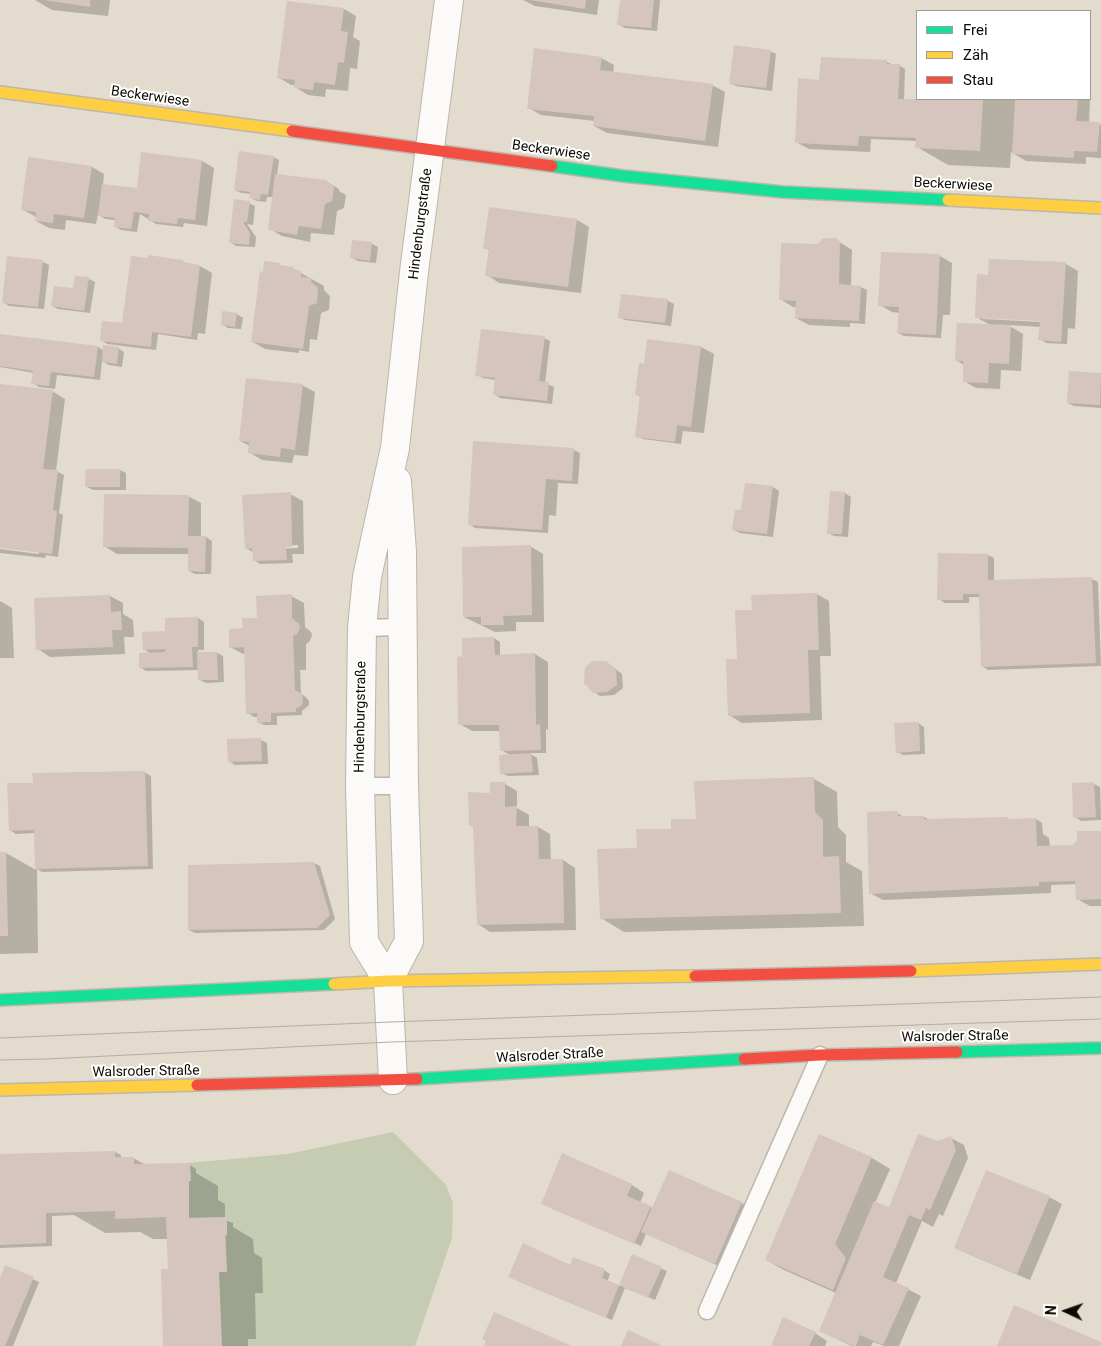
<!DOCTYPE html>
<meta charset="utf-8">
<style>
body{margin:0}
#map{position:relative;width:1101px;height:1346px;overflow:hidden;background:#e3dbcd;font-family:Roboto,sans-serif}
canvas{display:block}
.legend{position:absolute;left:916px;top:10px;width:175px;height:90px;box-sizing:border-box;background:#fff;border:1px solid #9f9d9b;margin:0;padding:6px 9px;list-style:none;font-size:15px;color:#0f0b04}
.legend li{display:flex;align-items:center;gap:10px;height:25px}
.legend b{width:25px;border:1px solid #9f9d9b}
.north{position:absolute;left:1041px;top:1286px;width:50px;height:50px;-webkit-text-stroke:4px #fff;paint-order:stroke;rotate:273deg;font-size:14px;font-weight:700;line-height:20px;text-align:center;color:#0f0b04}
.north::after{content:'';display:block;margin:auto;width:18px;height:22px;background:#0f0b04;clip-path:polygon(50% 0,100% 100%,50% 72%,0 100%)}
</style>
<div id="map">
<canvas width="1101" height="1346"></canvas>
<ul class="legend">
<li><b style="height:6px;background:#16e098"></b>Frei</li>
<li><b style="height:6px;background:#ffcf43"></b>Zäh</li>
<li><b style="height:6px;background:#f24e42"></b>Stau</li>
</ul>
<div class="north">N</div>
</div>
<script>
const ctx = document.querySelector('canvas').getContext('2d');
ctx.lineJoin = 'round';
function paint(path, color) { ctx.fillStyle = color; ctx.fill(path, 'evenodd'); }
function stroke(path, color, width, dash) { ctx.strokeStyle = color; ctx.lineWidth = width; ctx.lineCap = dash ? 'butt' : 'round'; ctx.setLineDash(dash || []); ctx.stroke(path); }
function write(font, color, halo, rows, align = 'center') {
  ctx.font = font + ' Roboto,sans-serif'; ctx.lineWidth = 4; ctx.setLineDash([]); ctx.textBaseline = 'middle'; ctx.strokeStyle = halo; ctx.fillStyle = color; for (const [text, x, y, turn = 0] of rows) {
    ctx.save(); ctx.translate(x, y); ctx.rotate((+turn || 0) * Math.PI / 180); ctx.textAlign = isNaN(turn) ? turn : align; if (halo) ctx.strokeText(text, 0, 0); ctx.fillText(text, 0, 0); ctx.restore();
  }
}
paint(new Path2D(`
 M393 1132 446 1185 453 1203 452 1238 415 1346H212L219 1272H227L226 1236H218L226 1217 189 1218 188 1163 288 1154Z`), '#c5ccb2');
paint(new Path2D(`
 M35 0H110L108 16 52 10Z
 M523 0H599L597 15 535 6Z
 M621 0H660L657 31 625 28 618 24Z
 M344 9 356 16 353 37 360 41 357 69 350 68 348 91 326 89 325 97 308 95 295 87 296 85H291L278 77Z
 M770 51 776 54 772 91 736 86 730 83Z
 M601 58 614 65 613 73 712 85 725 92 718 147 607 133 594 126 595 121 541 115 529 108Z
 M822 59 887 62 893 65H899L905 69 904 100 919 101V99H1089L1090 100 1089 123 1101 125V158L1086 157V164L1026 161 1011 152 1010 168 948 165 917 147V141L871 139 870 152 809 149 796 142 820 81Z
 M273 157 279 160 277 175 327 182 339 189V191L346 195 344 208 337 211 334 235 311 233 310 242 282 236 270 229 274 197H267L266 202 257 201 251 198V194L241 193 235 190Z
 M29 159 92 167 104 174 103 185 138 189 202 161 214 168 207 226 184 223 183 227 156 224 140 214 137 232 121 230 115 226 116 220 105 219 98 214 96 224 66 220 65 230 49 228 36 221V217L22 209Z
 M249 203 255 206 253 225 247 224 256 237 255 247 236 246 230 242Z
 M577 220 589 227 581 293 499 283 487 275 490 251 485 248Z
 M835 239 852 250 851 286 861 287 867 290 865 324 850 323V327L809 325 796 318 797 307H793L780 299 818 246Z
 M372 244 378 247 376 263 358 261 352 258Z
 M940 256 952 263 950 315H943L941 338 904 336 898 333 900 313 892 312 880 305Z
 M182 261 189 265 200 266 212 273 205 334 198 333 197 340 158 334 156 350 107 344 101 340 123 325Z
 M43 262 49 265 44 309 9 306 3 302Z
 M1066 264 1078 271 1075 329 1068 328 1067 344 1046 343 1040 339 1041 327 1008 325 1023 334 1021 371 1001 370 1000 389 976 388 964 381V365L956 360 992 326 976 317 989 276ZM983 317 1041 320V322L983 319Z
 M292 268 324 286V290L330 296 329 310 321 313 317 340 310 339 309 352 299 350V353L265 349 253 342Z
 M89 279 95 282 90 313 58 309 52 306Z
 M668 301 674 304 671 326 625 320 619 317Z
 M224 313 237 314 243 318 241 329 228 328 222 324Z
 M544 338 550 341 545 383 554 387 552 404 500 398 494 394 496 380 483 378 477 375Z
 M0 339 98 347 104 351 118 348 124 352 122 367 109 365 102 361 100 380 57 375 55 389 39 387 33 383 34 373 0 367Z
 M648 340 701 347 714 354 704 433 683 431 681 444 643 439 637 436 641 397 636 394 645 365Z
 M1070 372 1101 374V408L1074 406 1068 403Z
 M0 385 52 391 65 399 56 471 64 475 59 513 63 515 58 557 46 555 45 558 0 553V549L39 554V551L0 547Z
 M302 385 315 392 308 456 294 455 292 463 262 460 249 452 250 446 240 441Z
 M574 450 580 453 578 484 558 483 556 516 549 515 548 533 475 528 469 524Z
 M120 470 126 473V490H93L87 487Z
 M773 487 779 491 773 537 740 533 734 530 742 511Z
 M845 493 851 497 848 537 834 536 828 533Z
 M290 494 303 501 304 554H292L293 563 260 564 254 560V553L246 548ZM298 545V548L252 550V547Z
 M188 496 201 503V537H206L212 541 211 574H195L189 571V554H117L104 546Z
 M530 546 543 554 544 622H516V631L495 632 464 617Z
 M988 555 994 558V581L1092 579 1098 582 1101 666 988 670 982 666 980 597H969V603H945L939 599Z
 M817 594 829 601 831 656H820L822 720 742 723 729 715 738 660 753 611Z
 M110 596 123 603V614L133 620 134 637H124L125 654 50 657 38 649Z
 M291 596 304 603 305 627 311 632 312 635 310 641 306 644V670H300L301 694 306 697 309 701V705L302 711V715L277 716V725H264L258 722V717H254L248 713 246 654H243L230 647 244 629Z
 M0 601 12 608 14 658H0Z
 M198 618 204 622V650H198V653H217L223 656 224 682 206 683 200 680 199 670 146 671 140 667 151 654 144 649 166 632Z
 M494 638 500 642V656L535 654 548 662V730L546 729V753H529L537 758 539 775 508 776 501 773 510 755 501 750 500 731H472L460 724 463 640Z
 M606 662 622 674 623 688 614 695 600 696 594 692Z
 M918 723 924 727 925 754 903 755 897 752Z
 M261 740 267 743 268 764 235 765 229 761Z
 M144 772 151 776 153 869 42 872 37 869 38 953 0 954V853H6L36 870 35 833 16 834 10 830 34 784Z
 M814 779 837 792 838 827 846 835V862L862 871 864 926 624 932 601 918 638 849 672 830Z
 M505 784 517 791V808L529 815V827H538L550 834 551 861 563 860 575 868 576 930 490 932 478 924 474 827 470 825 491 794Z
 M1094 784 1100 787 1101 820 1081 821 1075 817Z
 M897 813 906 818 924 817 930 820 1007 818 1011 820 1036 819 1042 823 1043 834 1049 838 1050 847 1074 846 1101 832V906H1090L1077 899V884L1051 885V893L883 900 870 893Z
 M314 863 320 866 335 919 324 930 195 933 189 930Z
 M819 1135 872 1158 890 1169 875 1203 889 1208 938 1143 951 1138 964 1145 968 1158 943 1216 939 1214 933 1227 922 1221 896 1283 921 1296 899 1346H884L873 1342 871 1346H852L820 1331 836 1293 784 1270 766 1260Z
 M115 1152 121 1155V1158H133L146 1165H190L196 1169V1173L218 1186V1200L225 1204V1220L233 1223V1227L253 1239 254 1253 262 1258 263 1293H255L256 1339H248V1346H165L170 1270 168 1239H153L140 1232 105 1233 74 1215 52 1216V1246L0 1248V1155Z
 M563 1155 632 1185 644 1193 640 1203 653 1208 742 1203 754 1210 728 1270 646 1234 641 1246 555 1210 543 1203Z
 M1049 1197 1062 1204 1030 1280 968 1254 955 1247Z
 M632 1256 667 1271 655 1300 625 1288 612 1320 522 1283 509 1276 571 1267 604 1270 610 1274 607 1282 620 1286Z
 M6 1267 39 1282 13 1346H0V1281Z
 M815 1333 827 1341 825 1346H772Z`), '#0003');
paint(new Path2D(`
 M44 0H90V7Z
 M530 0H586L585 9Z
 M620 0H654L651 28 617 25Z
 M287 1 344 8 341 31 348 32 344 63 338 62 335 85 314 82 313 90 294 88 295 80 277 78Z
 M734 45 771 50 766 88 729 84Z
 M534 48 602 57 600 70 713 84 705 141 593 126 594 116 527 109Z
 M821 57 887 60V64H900L898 99H983L980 151 915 148 916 138 859 136 858 146 795 143 798 78 819 80Z
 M1015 99H1078L1076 121 1100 122 1097 152 1074 151V158L1012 154Z
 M239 151 274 156 268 195 261 194 260 200 249 198 250 192 234 190Z
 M141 152 202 160 195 220 178 218 177 224 148 221 149 214 134 212 131 229 114 227 115 218 98 216 102 184 137 188Z
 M28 157 92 166 84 218 54 214 53 223 35 221 36 212 21 210Z
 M275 174 327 180V182L334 187 332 201 325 204 321 229 299 226 297 235 268 230Z
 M234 199 250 201 247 222H243L250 233 249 245 229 243Z
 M489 207 577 219 568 287 485 276 489 249H483Z
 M829 238H836L840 242 839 284 861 286 859 321 795 318 796 301 779 300 781 243 818 244 822 239Z
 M352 240 372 242 370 261 350 258Z
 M881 252 940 254 936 335 897 333 899 307 878 306Z
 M148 255 183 260V262L200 265 191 337 152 332 151 347 100 341 102 321 122 323 131 256 148 258Z
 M7 256 43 260 38 307 2 303Z
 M989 259 1066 262 1061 342 1038 340 1040 321 975 318 977 274 988 275Z
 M264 261 280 263V265L293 267 292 269 301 271V277L312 278 311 282 318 288 317 303 309 306 303 349 251 342 260 271 263 272Z
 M75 276 89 277 84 311 51 306 54 286 73 288Z
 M621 294 668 299 665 323 618 318Z
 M222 311 237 313 235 327 221 325Z
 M957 323 1011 325 1009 364 989 363 988 383 963 382V361H955Z
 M481 329 545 336 539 381 549 382 547 401 493 395 495 378 475 376Z
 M0 334 98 346 94 377 51 372 49 386 31 384 33 371 0 366Z
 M647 339 701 346 691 427 677 425 675 442 635 437 640 395H635L639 363 644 364Z
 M103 345 119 347 117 364 102 362Z
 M1069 371 1101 373 1100 405 1067 403Z
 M246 378 303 384 295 450 281 448 280 457 248 453 249 442 239 441Z
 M0 384 53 390 43 469 58 470 53 510 57 511 52 554 0 548Z
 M473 441 574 448 572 481 546 479 542 530 468 525Z
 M86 469H120V487H85Z
 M745 483 773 486 767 534 732 530 735 510H741Z
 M830 491 845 492 842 534H827Z
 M291 492 292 547H286L287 560 253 561 252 548 245 549 242 495Z
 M104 494 189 495 188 536H206L205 572 188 571V548L103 547Z
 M531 545 532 615 503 616 504 625H481V617H463L462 547Z
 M938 553 988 554V580L1092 577 1096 663 981 667 979 594H963V600H937Z
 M817 593 819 650H808L810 713 728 716 726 659H737L735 610H752L751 595Z
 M292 594V618L299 624 300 628 297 634 293 636 295 690 302 694 303 702 301 706 296 708V712L271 713V722L257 723V713L246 714 244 647 229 648V629L243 628 242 618H257L256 596Z
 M110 595 111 612 121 611 122 630H112L113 647 36 650 34 598Z
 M198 617V647H192L193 667 139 668V653L165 652V649L143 650 142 632 165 631V618Z
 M494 637 495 655 535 653 536 725 540 724 541 750 500 751 499 725H458L457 657 462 656V638Z
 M197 652H217L218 680H198Z
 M592 661H606L616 669 617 685 607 692 593 693 584 683 585 668Z
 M919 722 920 751 896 753 894 723Z
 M261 738 262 761 228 762 227 739Z
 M531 753 533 772 500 774 499 755Z
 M145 771 148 866 35 869 34 830 9 831 7 783H33L32 773Z
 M814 777 815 812 823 820V857L839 856 841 913 600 919 597 849 637 848 636 829H671V819H696L694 781Z
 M490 782H505V807L517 806 516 826H538L539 859H563L564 923 477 925 473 826H469L468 792 490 793Z
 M1094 782 1096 817 1073 818 1072 783Z
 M898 811V816H924V819L1008 817V819L1036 818 1037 846 1074 845V842H1077V831H1101V899L1076 900 1075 881 1039 882V886L869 894 867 812Z
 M0 852H6L8 936H0Z
 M314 862 330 915 317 928 188 930V865Z
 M819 1134 872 1157 835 1244 846 1258 833 1290 765 1260Z
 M918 1134 938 1141 951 1136 956 1150 930 1210 926 1208 921 1220 909 1215 883 1277 909 1288 883 1345 860 1335 856 1346H854L819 1331 874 1201 889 1207Z
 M115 1151V1157H134V1164L188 1163 190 1164 191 1181H189V1218L226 1217 227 1218V1236L225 1235 227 1272H219L222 1346H163L161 1269H168L166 1217 115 1219V1211L46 1213V1243L0 1245V1154Z
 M562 1153 632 1184 627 1196 651 1206 634 1244 541 1204Z
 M669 1170 742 1202 715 1264 641 1232Z
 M986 1170 1050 1196 1017 1274 954 1248Z
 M523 1243 570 1265 573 1257 605 1269 602 1278 619 1285 606 1318 508 1277Z
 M632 1254 662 1267 648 1298 619 1285Z
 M5 1265 34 1277 5 1346H0V1278Z
 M1014 1305 1101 1342V1346H997Z
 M494 1312 572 1346H484L486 1340 482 1339Z
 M783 1317 816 1332 809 1346H771Z
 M628 1330 663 1346H621Z`), '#d5c5be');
const lane = new Path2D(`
 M362 628 402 627
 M360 786H404
 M707 1311 820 1055`);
const street = new Path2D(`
 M388 981 409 941 404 786 402 552 397 481
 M393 1080 388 981 364 942 360 786 362 628 367 577 395 448 414 272 449 0`);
const fast = new Path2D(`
 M552 166 623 176 783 192 948 200
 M0 1000 334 984
 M957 1052 1101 1048
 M417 1079 744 1059`);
const slow = new Path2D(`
 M0 92 292 131
 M948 200 1101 208
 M911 971 1101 964
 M334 984 388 981 695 976
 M0 1090 197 1085`);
const jam = new Path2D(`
 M292 131 552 166
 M695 976 911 971
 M744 1059 820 1055 957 1052
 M197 1085 417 1079`);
stroke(lane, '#bcb6ab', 19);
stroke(street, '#bcb6ab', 30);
stroke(fast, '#bcb6ab', 14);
stroke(slow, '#bcb6ab', 14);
stroke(jam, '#bcb6ab', 14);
stroke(lane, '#fbfaf8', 16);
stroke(street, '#fbfaf8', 28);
stroke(fast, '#16e098', 11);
stroke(slow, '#ffcf43', 11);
stroke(jam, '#f24e42', 11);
stroke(new Path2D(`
 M0 1038 390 1022 1101 997
 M0 1060 47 1059 391 1042 1101 1019`), '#b0aeab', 1);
write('14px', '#0f0b04', '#fff', [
 ["Beckerwiese",150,97,8],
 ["Beckerwiese",551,151,8],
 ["Beckerwiese",953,185,3],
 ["Hindenburgstraße",421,224,-83],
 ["Hindenburgstraße",361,717,-89],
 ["Walsroder Straße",955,1037,-1],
 ["Walsroder Straße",550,1056,-3],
 ["Walsroder Straße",146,1072,-1]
]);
</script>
